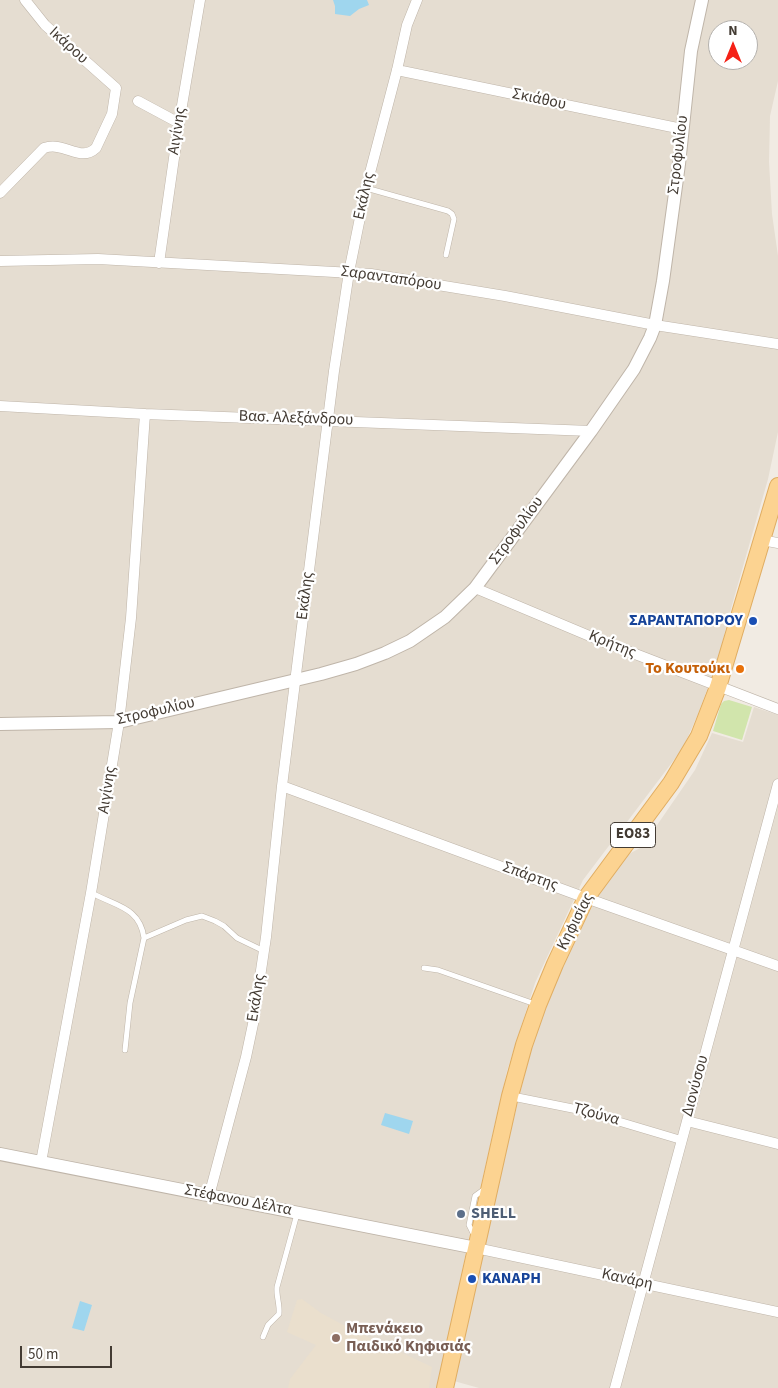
<!DOCTYPE html>
<meta charset="utf-8">
<style>
body{margin:0}
#map{position:relative;width:778px;height:1388px;overflow:hidden;background:#f1ebe3;font-family:"Source Sans 3",sans-serif}
canvas{display:block}
.north{position:absolute;left:708px;top:20px;width:50px;height:50px;box-sizing:border-box;background:#fff;border:1px solid #b4b1ad;border-radius:50%;rotate:0deg;font-size:14px;font-weight:700;line-height:20px;text-align:center;color:#433b33}
.north::after{content:'';display:block;margin:auto;width:18px;height:22px;background:#f52116;clip-path:polygon(50% 0,100% 100%,50% 72%,0 100%)}
.scale{position:absolute;left:20px;top:1346px;width:92px;height:22px;box-sizing:border-box;border:2px solid #433b33;border-top:0;padding-left:6px;font-size:15px;line-height:18px;white-space:nowrap;color:#433b33;-webkit-text-stroke:4px #fff;paint-order:stroke}
</style>
<div id="map">
<canvas width="778" height="1388"></canvas>
<div class="north">N</div>
<div class="scale">50 m</div>
</div>
<script>
const ctx = document.querySelector('canvas').getContext('2d');
ctx.lineJoin = 'round';
function paint(path, color) { ctx.fillStyle = color; ctx.fill(path, 'evenodd'); }
function stroke(path, color, width, dash) { ctx.strokeStyle = color; ctx.lineWidth = width; ctx.lineCap = dash ? 'butt' : 'round'; ctx.setLineDash(dash || []); ctx.stroke(path); }
function write(font, color, halo, rows, align = 'center') {
  ctx.font = font + ' "Source Sans 3",sans-serif'; ctx.lineWidth = 4.5; ctx.setLineDash([]); ctx.textBaseline = 'middle'; ctx.strokeStyle = halo; ctx.fillStyle = color; for (const [text, x, y, turn = 0] of rows) {
    ctx.save(); ctx.translate(x, y); ctx.rotate((+turn || 0) * Math.PI / 180); ctx.textAlign = isNaN(turn) ? turn : align; if (halo) ctx.strokeText(text, 0, 0); ctx.fillText(text, 0, 0); ctx.restore();
  }
}
paint(new Path2D(`
 M0 0H778V81L770 116 769 162 772 214 778 256V432L768 479 732 605 717 663 698 714 683 748 583 880 535 983 507 1071 468 1242 438 1388H0ZM718 30H748V60H718Z
 M754 707 778 715V1388H479L454 1381 513 1122 534 1038 562 968 597 894 627 855 642 847 695 770 712 733 743 742Z`), '#e5ddd1');
paint(new Path2D(`
 M302 1299 321 1313 349 1328 432 1367 429 1388H288L290 1379 316 1345 287 1332 297 1300Z`), '#eadfcd');
paint(new Path2D(`
 M729 700 752 707 742 740 713 731 721 704 724 701Z`), '#d1e5ac');
paint(new Path2D(`
 M333 0H367L369 5 359 9 350 16 335 14V6Z
 M385 1113 413 1121 409 1134 381 1125Z
 M80 1301 92 1305 84 1331 72 1328Z`), '#9fd6ee');
const service = new Path2D(`
 M366 188 448 211 452 214 454 219 446 255
 M92 893C115 906 140 907 144 938L130 1003 125 1050
 M144 938 186 920 202 916 215 921 224 926 237 938 264 951
 M424 968 438 970 535 1004
 M474 1235 469 1225 475 1196 486 1188
 M263 1337 268 1325 279 1314C280 1304 276 1296 277 1287L297 1214`);
const pedestrian = new Path2D(`
 M510 1096 580 1110 681 1140`);
const minor = new Path2D(`
 M397 70 682 129
 M138 101 179 123
 M0 193 44 148C65 141 80 163 96 148L112 114 116 88 45 25 25 0
 M0 261 98 259 371 274 505 296 655 325 778 344
 M159 263 179 123 200 0
 M0 406 145 414 591 431
 M762 540 778 543
 M475 588 599 640 778 709
 M282 786 586 898 778 966
 M687 1121 778 1144
 M41 1162 91 893 119 722 131 618 145 414
 M209 1196 246 1057 253 1024 266 937 282 786 334 371 349 272 366 188 397 70 407 25 417 0
 M476 1248 778 1312
 M615 1388 778 784`);
const tertiary = new Path2D(`
 M0 724 119 722 321 674 356 664 385 653 410 641 445 617 475 588 591 431 634 369 650 338 655 325 663 281 679 164 691 51 702 0
 M0 1154 476 1248`);
const primary = new Path2D(`
 M445 1388 510 1096 524 1045 538 1005 555 964 586 898 671 783 699 736 718 687 778 486`);
stroke(service, '#bfb5a9', 6);
stroke(pedestrian, '#bfb5a9', 9);
stroke(minor, '#bfb5a9', 11);
stroke(tertiary, '#bfb5a9', 14);
stroke(primary, '#e0ad62', 18);
stroke(service, '#fff', 5);
stroke(pedestrian, '#fff', 8);
stroke(minor, '#fff', 10);
stroke(tertiary, '#fff', 12);
stroke(primary, '#fcd391', 16);
for (const [x, y, r, color] of [
 [753,621,5,"#1a4fb4"],
 [740,669,5,"#e8710a"],
 [461,1214,5,"#5c6f8a"],
 [472,1279,5,"#1a4fb4"],
 [336,1338,5,"#8d6e63"]
]) { const dot = new Path2D(); dot.arc(x, y, r, 0, 2 * Math.PI); ctx.fillStyle = color; ctx.fill(dot); stroke(dot, '#fff', 2); }
for (const [x, y, w] of [
 [633,835,45]
]) { const box = new Path2D(); box.roundRect(x - w / 2, y - 12.5, w, 25, 4); ctx.fillStyle = '#fff'; ctx.fill(box); stroke(box, '#433b33', 1); }
write('bold 15px', '#433b33', null, [
 ["ΕΟ83",633,835]
]);
write('16px', '#433b33', '#fff', [
 ["Ικάρου",68,46,42],
 ["Σκιάθου",539,100,12],
 ["Αιγίνης",178,131,-81],
 ["Στροφυλίου",679,155,-83],
 ["Εκάλης",365,196,-77],
 ["Σαρανταπόρου",391,279,8],
 ["Βασ. Αλεξάνδρου",296,419,2],
 ["Στροφυλίου",517,531,-54],
 ["Εκάλης",306,596,-83],
 ["Κρήτης",612,645,22],
 ["Στροφυλίου",156,712,-13],
 ["Αιγίνης",108,790,-81],
 ["Σπάρτης",530,877,20],
 ["Κηφισίας",576,922,-63],
 ["Εκάλης",257,998,-81],
 ["Διονύσου",696,1086,-75],
 ["Τζούνα",596,1115,15],
 ["Στέφανου Δέλτα",238,1201,11],
 ["Κανάρη",627,1280,12]
]);
write('bold 16px', '#164399', '#fff', [
 ["ΣΑΡΑΝΤΑΠΟΡΟΥ",743,621],
 ["ΚΑΝΑΡΗ",482,1279,"left"]
], 'right');
write('bold 16px', '#c56008', '#fff', [
 ["Το Κουτούκι",730,669]
], 'right');
write('bold 16px', '#4e5e75', '#fff', [
 ["SHELL",471,1214]
], 'left');
write('bold 16px', '#785e54', '#fff', [
 ["Μπενάκειο",346,1329],
 ["Παιδικό Κηφισιάς",346,1347]
], 'left');
</script>
